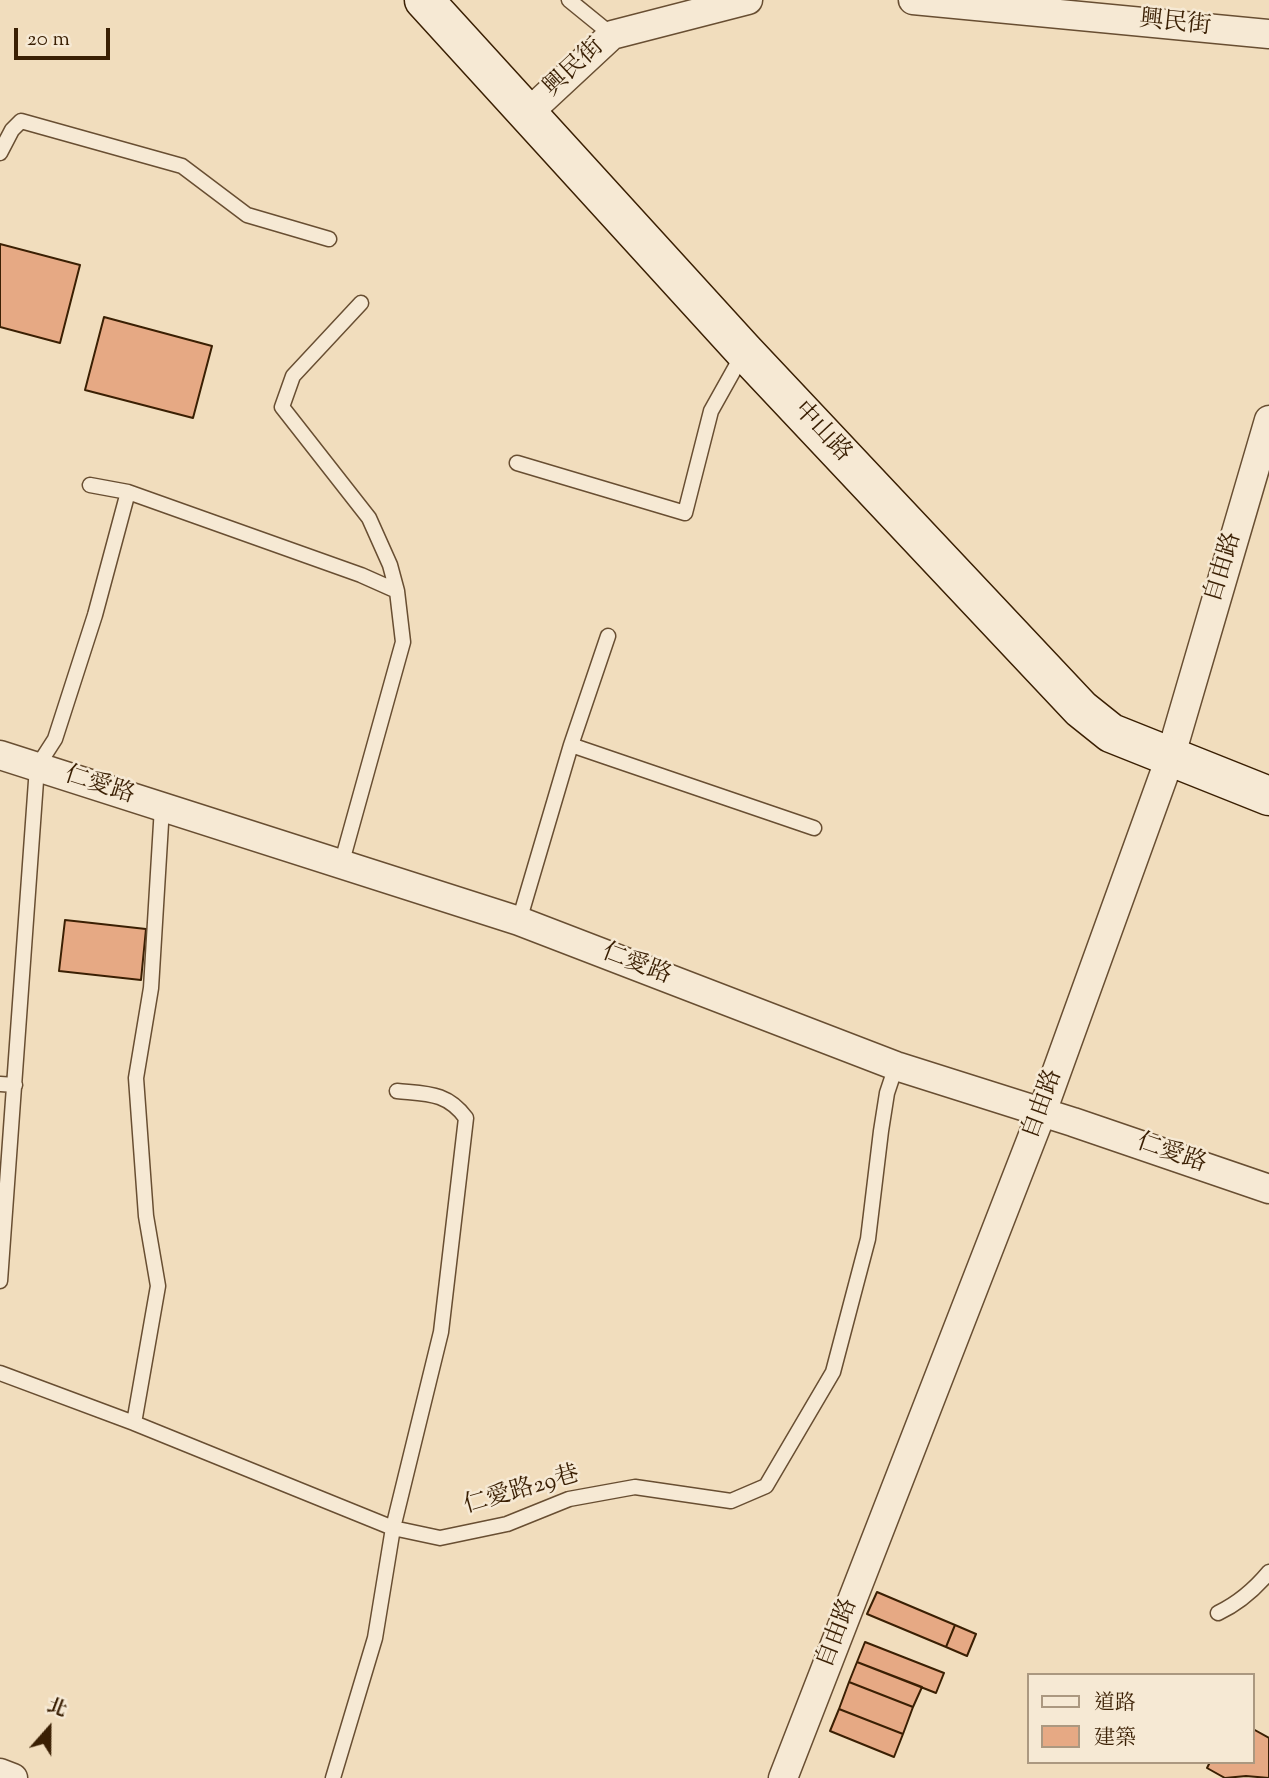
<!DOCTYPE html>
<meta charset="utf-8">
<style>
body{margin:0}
#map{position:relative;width:1269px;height:1778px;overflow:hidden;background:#f1ddbd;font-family:"Sorts Mill Goudy","Noto Serif TC",serif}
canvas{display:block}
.legend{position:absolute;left:1027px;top:1673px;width:228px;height:91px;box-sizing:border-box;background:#f6e9d4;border:2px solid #ab9880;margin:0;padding:9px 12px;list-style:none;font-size:21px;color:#3a1f03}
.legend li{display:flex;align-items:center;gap:14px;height:35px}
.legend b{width:35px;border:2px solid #ab9880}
.north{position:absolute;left:14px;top:1694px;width:70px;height:70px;-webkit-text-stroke:5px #f6e9d4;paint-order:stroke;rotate:21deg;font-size:19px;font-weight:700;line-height:28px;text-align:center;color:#3a1f03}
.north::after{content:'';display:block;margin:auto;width:24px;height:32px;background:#3a1f03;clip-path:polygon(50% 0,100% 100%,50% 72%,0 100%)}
.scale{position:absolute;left:14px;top:28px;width:96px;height:32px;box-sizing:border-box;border:4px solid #3a1f03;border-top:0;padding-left:9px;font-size:21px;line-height:24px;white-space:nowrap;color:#3a1f03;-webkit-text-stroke:5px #f6e9d4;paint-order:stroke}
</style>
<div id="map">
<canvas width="1269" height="1778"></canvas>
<ul class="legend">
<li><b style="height:9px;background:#f6e9d4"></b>道路</li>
<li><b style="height:19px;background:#e6a984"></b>建築</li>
</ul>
<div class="north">北</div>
<div class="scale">20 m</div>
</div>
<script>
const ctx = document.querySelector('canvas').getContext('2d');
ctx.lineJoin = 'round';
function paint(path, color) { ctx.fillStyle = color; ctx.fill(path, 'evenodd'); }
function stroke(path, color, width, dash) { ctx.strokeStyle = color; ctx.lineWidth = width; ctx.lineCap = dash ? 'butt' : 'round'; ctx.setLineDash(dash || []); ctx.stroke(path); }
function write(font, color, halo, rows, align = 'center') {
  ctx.font = font + ' "Sorts Mill Goudy","Noto Serif TC",serif'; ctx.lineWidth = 5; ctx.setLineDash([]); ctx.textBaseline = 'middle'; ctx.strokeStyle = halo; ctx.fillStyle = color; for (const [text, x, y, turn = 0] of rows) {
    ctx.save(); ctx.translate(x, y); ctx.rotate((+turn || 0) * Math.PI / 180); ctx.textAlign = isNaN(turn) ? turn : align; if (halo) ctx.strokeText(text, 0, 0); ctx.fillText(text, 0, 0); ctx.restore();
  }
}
const building = new Path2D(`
 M0 244 80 265 60 343 0 327Z
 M104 317 212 346 193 418 85 390Z
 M65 920 146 929 141 980 59 971Z
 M877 1592 955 1625 946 1647 867 1614Z
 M955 1625 976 1634 967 1656 946 1647Z
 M865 1642 944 1673 936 1693 857 1662Z
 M857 1662 922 1687 913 1707 849 1682Z
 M849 1682 913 1707 903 1734 839 1709Z
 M839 1709 903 1734 894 1757 830 1731Z
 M1253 1729 1269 1738V1778L1246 1776 1225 1778 1207 1768 1210 1762H1253Z`);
paint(building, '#e6a984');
stroke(building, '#3a1f03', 2);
const lane = new Path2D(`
 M569 0 612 35
 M0 153 12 130 21 121 182 166 247 215 329 239
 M361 303 293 376 282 407 369 518 390 565 397 591
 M517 463 685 513 711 411 744 352
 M90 485 128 492 361 575 397 591 403 642 341 865
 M571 745 814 828
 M519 921 571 745 608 636
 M0 1084 15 1085
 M0 1281 37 767 55 739 95 615 128 492
 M0 1373 134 1423 393 1528 441 1332 466 1118C447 1092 427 1094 397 1091
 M134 1423 158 1286 146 1216 136 1078 151 988 162 807
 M1218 1613C1239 1603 1254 1590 1269 1572
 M333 1778 375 1638 393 1528 440 1538 507 1524 569 1499 635 1487 731 1501 766 1486 833 1372 868 1239 881 1131 887 1093 896 1066`);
const street = new Path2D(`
 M913 0 1269 34
 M527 114 612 35 748 0
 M0 755 519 921 896 1066 1073 1122 1269 1189
 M0 1773 13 1778
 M783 1778 1042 1112 1170 758 1269 420`);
const secondary = new Path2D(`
 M424 0 744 351 1081 709 1111 733 1269 796`);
stroke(lane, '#684e32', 17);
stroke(street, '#684e32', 31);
stroke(secondary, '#3a1f03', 41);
stroke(lane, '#f6e9d4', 14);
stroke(street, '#f6e9d4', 28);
stroke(secondary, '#f6e9d4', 38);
write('24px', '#3a1f03', '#f6e9d4', [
 ["興民街",1175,25,6],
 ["興民街",575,69,-43],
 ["中山路",821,433,47],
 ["自由路",1225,568,-73],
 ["仁愛路",99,787,18],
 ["仁愛路",636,966,21],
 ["自由路",1044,1105,-70],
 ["仁愛路",1171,1155,19],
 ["仁愛路29巷",522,1492,-16],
 ["自由路",839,1634,-69]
]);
</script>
